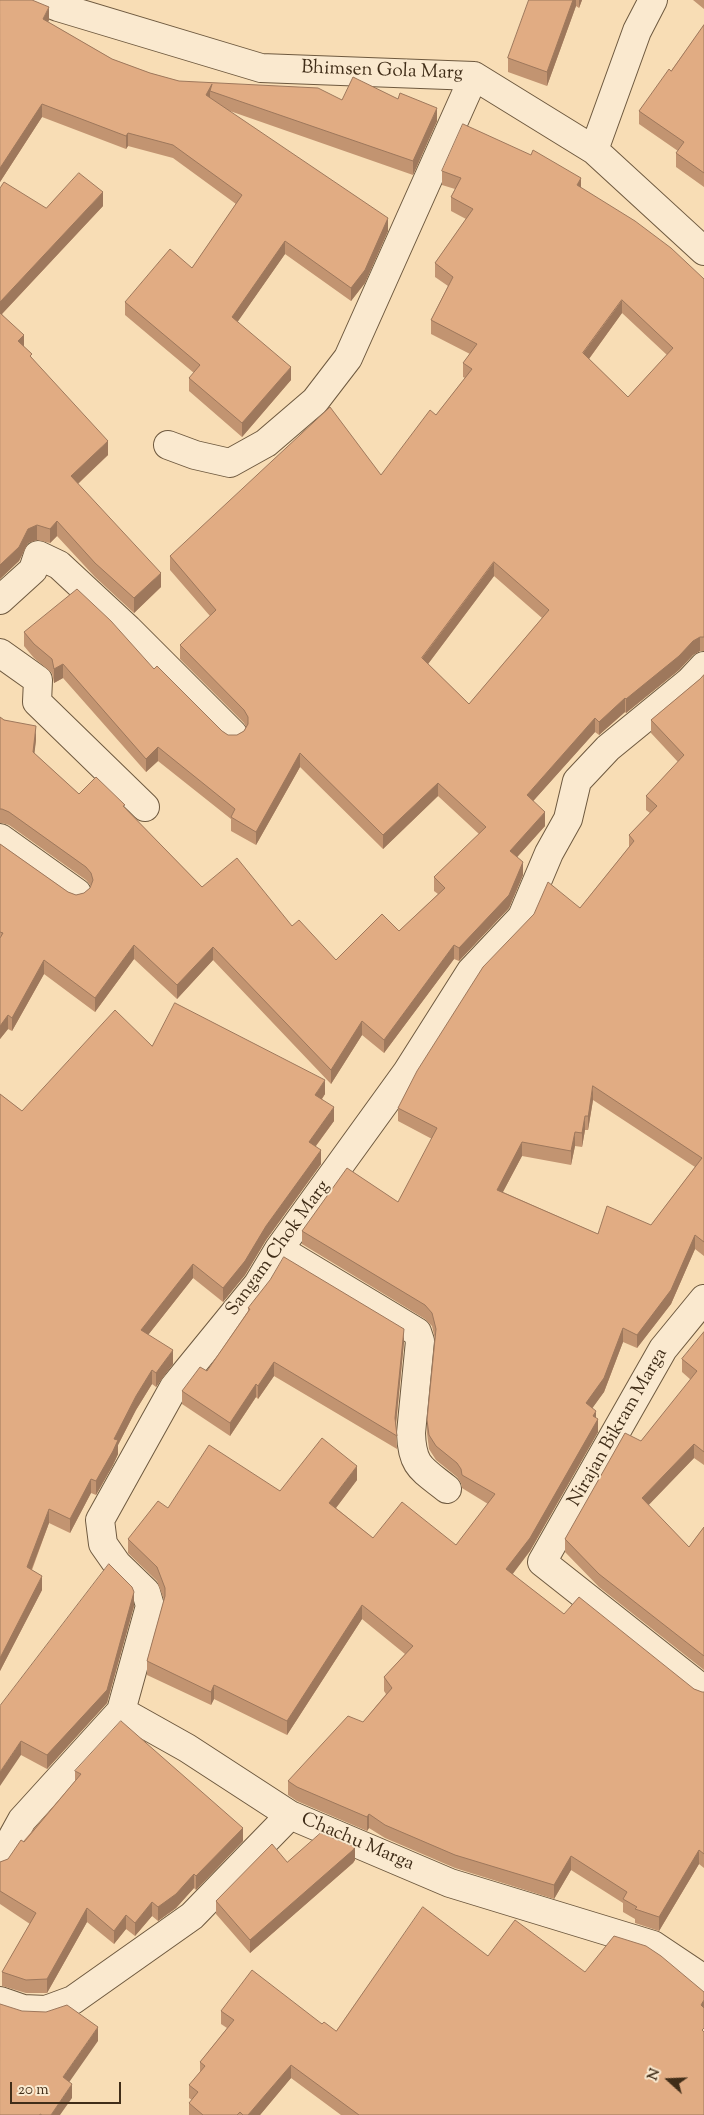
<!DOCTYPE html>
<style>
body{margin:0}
#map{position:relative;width:704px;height:2115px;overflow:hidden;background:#f8ddb5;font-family:"Sorts Mill Goudy",serif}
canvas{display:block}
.north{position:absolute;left:644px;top:2055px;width:50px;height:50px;-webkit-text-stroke:4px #fae9cf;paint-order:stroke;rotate:290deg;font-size:14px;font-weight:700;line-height:20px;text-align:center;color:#402d18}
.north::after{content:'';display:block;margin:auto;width:18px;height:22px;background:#402d18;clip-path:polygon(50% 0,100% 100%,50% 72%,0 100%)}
.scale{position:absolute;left:10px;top:2082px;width:111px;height:22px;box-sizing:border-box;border:2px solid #402d18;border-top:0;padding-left:6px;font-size:15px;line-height:18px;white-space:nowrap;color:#402d18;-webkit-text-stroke:4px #fae9cf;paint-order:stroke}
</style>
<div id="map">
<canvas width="704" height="2115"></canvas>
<div class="north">N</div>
<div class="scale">20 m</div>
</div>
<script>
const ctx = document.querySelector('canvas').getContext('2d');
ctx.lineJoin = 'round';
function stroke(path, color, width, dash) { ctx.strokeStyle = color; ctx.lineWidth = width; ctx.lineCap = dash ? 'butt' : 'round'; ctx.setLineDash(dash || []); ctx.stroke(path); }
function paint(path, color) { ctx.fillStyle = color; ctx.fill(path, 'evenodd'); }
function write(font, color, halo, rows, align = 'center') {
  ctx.font = font + ' "Sorts Mill Goudy",serif'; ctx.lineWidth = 4; ctx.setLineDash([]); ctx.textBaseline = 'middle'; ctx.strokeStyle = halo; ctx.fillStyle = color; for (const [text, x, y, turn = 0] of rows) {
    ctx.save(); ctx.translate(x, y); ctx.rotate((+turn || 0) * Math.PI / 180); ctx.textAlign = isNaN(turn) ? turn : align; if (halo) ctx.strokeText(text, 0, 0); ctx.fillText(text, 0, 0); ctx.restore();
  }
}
const minor = new Path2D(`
 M40 0 58 7 261 68 474 76 594 150 704 251
 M594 150 637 31 653 0
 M168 445 195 455 230 463 266 443 315 401 348 358 474 76
 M0 600 33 570 38 555 59 565 128 629 233 734
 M0 653 38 680 37 702 145 807
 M0 838 77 893
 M279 1249 417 1332 420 1341 411 1433C412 1467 422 1469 447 1489
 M704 1299 663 1349 542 1562 704 1690
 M121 1711 187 1748 290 1815 450 1883 653 1945 704 1979
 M0 1860 22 1820 121 1711 150 1606 146 1592 117 1564 103 1544 100 1520 174 1387 258 1284 279 1249 407 1072 471 971 522 917 549 853 568 819 577 781 608 748 690 681 704 666
 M0 2001 23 2009 46 2010 73 2000 192 1916 290 1815`);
stroke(minor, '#6e593f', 30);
stroke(minor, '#fae9cf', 28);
paint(new Path2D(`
 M0 0 49 20 48 22 112 59 150 73 179 81 342 100 437 121 413 175 227 110 388 231 365 283 351 301 285 254 237 322 291 380 242 437 189 391V378L194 373 125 315V302L192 268 236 204 173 158 128 146 126 149 42 117 0 182Z
 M529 0H582L579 8 576 6 547 86 508 72V58Z
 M693 0H704V9Z
 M704 25V187L676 167V153L678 151 639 124V111L671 71Z
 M442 171 581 188 704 279V651H700L693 655 679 670 626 713 625 712 599 735 595 732 533 801 545 826 517 857 523 875 509 908 459 961 454 959 384 1053 362 1035 331 1084 213 960 177 999 134 959 95 1012 44 974 12 1031 8 1029 0 1039V844L68 892 76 895 84 893 90 888 91 886 86 880 9 825 2 823H0V717L36 740 34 753 79 794 125 808 202 887 292 926 336 960 399 931 438 894 434 891V877L479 834 438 796 383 849 300 767 256 845 231 831V819L158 761 146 772 63 678 54 683 52 673 34 658 24 646V632L154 669 222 731 228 735H237L244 731 246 727 244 723 180 659V645L210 616 170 570V556L381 475 436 415 465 378 463 377V363L470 354 431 334V320L448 286 435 277V263L466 219 451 211V197L455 189 442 185ZM622 313 667 355 628 397 589 359ZM494 576 542 618 469 704 428 664Z
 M0 188 46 208 103 206 2 314 32 358 108 455 78 484 161 587 134 613 95 577 57 536 50 543 37 540 28 543 19 561 0 579Z
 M704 675V1256L695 1249 671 1304 637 1348 623 1342 604 1392 592 1408 596 1417 598 1432 530 1551 512 1574 564 1614 694 1689 702 1692H704V1868L699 1864 659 1931 635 1923V1919L623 1912V1903L571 1870 554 1899 455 1868 385 1838 369 1828 367 1831 297 1801 288 1795V1781L363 1722 386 1694 384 1691V1677L405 1654 362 1619 287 1735 214 1699 211 1705 147 1675V1661L164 1600 157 1581 128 1553V1539L168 1508 280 1491 357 1480 336 1508 373 1538 456 1545 488 1504 462 1488 461 1483 457 1477 436 1460 429 1449 427 1433V1420L435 1339 432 1326 425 1319 302 1244V1231L398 1202 432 1139 398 1121V1108L580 908 629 847V835L650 813 646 810V796L678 762 651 733V720L700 679ZM593 1100 695 1167 651 1225 598 1234 503 1192 522 1156 571 1165 575 1146 582 1147 585 1130H588Z
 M152 1046 325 1094 322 1099 334 1121 316 1146 321 1164 266 1240 245 1275 223 1302 193 1278 148 1335 173 1364 156 1387 152 1384 136 1410 118 1445V1454L113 1465 96 1495 91 1493 70 1533 49 1523 32 1570 42 1590 0 1671V1094L22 1111Z
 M248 1308 404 1342 396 1426 397 1449 274 1376 258 1399 256 1397 230 1436 182 1404V1391L207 1371 248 1311Z
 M704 1332V1465L694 1458 648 1505 689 1547 704 1527V1670L599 1587 565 1552V1539L641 1441 691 1380 682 1372V1359Z
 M134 1606 107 1703 47 1769 21 1755 0 1706Z
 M75 1771 243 1841 196 1890 194 1888 176 1908 158 1921 152 1916 135 1936 126 1929 114 1944 87 1922 47 1993H26L2 1986V1972L30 1924 0 1904V1862L8 1859 75 1781Z
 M355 1860 353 1863 250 1953 216 1914V1901L287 1862Z
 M488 1956 704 2115H341L291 2078 260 2115H189V2103L192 2100 189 2098V2085L200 2073V2062L227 2028 221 2024V2011L322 2024 336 2031Z`), '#c29471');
paint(new Path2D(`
 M573 0H576V6L547 86V72Z
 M579 0H582L579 8Z
 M49 7V20L43 32V19Z
 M212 84 210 91V100L206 95Z
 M42 104V117L0 182V168Z
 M437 108V121L413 175V161Z
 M128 133V146L126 149V136Z
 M581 178V192L577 185Z
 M103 192V206L0 316V302Z
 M388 218V231L365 283 351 301V288Z
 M285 241V254L232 330V317Z
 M622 300V313L583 367V353Z
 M24 335V349L18 341Z
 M291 367V380L242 437V423Z
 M108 441V455L71 490V476Z
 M57 521V536L50 543V529Z
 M37 525V540L28 543 19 561 0 579V565L28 529Z
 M494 562V576L422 672V658Z
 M161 573V587L134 613V598Z
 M700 637V651L693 655 679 670 626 713V699L693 641Z
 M63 664V678L54 683V669Z
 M625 698V712L599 735V722Z
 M595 718V732L527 808V795Z
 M36 726V740L33 766V752Z
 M158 747V761L146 772V759Z
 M300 753V767L256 845V832Z
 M438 783V796L383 849V835Z
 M545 812V826L510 865V851Z
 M523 862V875L509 908 459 961V948Z
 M134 945V959L95 1012V998Z
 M454 945V959L384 1053V1040Z
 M213 947V960L177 999V985Z
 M44 960V974L12 1031V1018Z
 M8 1015V1029L0 1039V1026Z
 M362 1021V1035L331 1084V1070Z
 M325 1080V1094L315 1109V1095Z
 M593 1086V1100L588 1130V1116Z
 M334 1107V1121L309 1155V1142Z
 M585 1116V1130L582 1147V1133Z
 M575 1132V1146L571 1165V1151Z
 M522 1142V1156L497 1203V1190Z
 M321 1150V1164L266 1240 245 1275 223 1302V1288L266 1226Z
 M695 1235V1249L671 1304 637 1348V1335Z
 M193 1264V1278L141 1344V1330Z
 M623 1328V1342L604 1392 586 1417V1403Z
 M404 1329V1342L395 1432V1418Z
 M173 1350V1364L156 1387V1373Z
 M274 1362V1376L258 1399V1386Z
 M152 1370V1384L136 1410 118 1445V1454L113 1465 96 1495V1481L114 1439 136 1396Z
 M256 1384V1397L230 1436V1423Z
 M596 1411V1422L598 1419V1432L530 1551 506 1583V1569Z
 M694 1444V1458L642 1512V1498Z
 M357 1466V1480L329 1517V1503Z
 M91 1479V1493L70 1533V1519Z
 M49 1509V1523L27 1581V1567Z
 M42 1576V1590L0 1671V1658Z
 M134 1592V1606L107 1703 47 1769V1755Z
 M362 1605V1619L287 1735V1721Z
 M214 1685V1699L211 1705V1692Z
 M21 1741V1755L0 1786V1772Z
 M369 1814V1828L367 1831V1817Z
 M243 1828V1841L196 1890V1876Z
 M355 1847V1860L353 1863 250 1953V1940Z
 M699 1850V1864L659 1931V1917Z
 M571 1856V1870L554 1899V1885Z
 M194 1874V1888L176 1908 158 1921V1907Z
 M152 1902V1916L135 1936V1923Z
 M87 1908V1922L47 1993V1979Z
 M126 1915V1929L114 1944V1931Z
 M704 2000V2014L701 2005Z
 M98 2027V2041L63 2091V2077Z
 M291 2065V2078L260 2115H248Z
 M72 2084V2098L60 2115H51Z`), '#9e785c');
const building = new Path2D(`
 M0 0H32L49 7 43 19 112 59 150 73 179 81 318 88 342 100 353 77 398 99 400 93 437 108 413 161 210 91 212 84 206 95 388 218 365 270 351 288 285 241 232 317 291 367 242 423 189 378 200 365 125 302 170 249 192 268 242 195 173 145 128 133 126 136 42 104 0 168Z
 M529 0H573L547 72 508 58Z
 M704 25V173L676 153 684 142 639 111 669 69 671 71Z
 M463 124 531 155 533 150 581 178 577 185 635 221 671 248 704 279V637H700L693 641 679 656 626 699 625 698 599 722 595 718 527 795 545 812 510 851 523 862 509 895 459 948 454 945 384 1040 362 1021 331 1070 213 947 177 985 134 945 95 998 44 960 12 1018 8 1015 0 1026V938L3 933 0 932V844L68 892 76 895 84 893 90 888 93 880 91 873 86 867 9 812 2 809H0V717L4 720 36 726 33 752 79 794 96 777 125 805 123 806 202 887 237 858 292 926 299 920 336 960 382 914 399 931 445 888 434 877 486 827 438 783 383 835 300 753 256 832 231 817 235 809 158 747 146 759 63 664 54 669 52 659 34 644 24 632 77 589 111 621 154 669 157 666 222 731 228 735H237L244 731 248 724V717L244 710 180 645 216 610 170 556 330 407 381 475 430 410 436 415 472 369 463 363 477 344 431 320 453 277 435 263 473 209 451 197 461 178 442 171ZM622 300 673 348 628 397 583 353ZM494 562 549 610 469 704 422 658Z
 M79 173 103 192 0 302V188L4 182 46 208Z
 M0 313 24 335 18 341 32 354 30 356 108 441 71 476 161 573 134 598 95 563 57 521 50 529 37 525 28 529 19 547 0 565Z
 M704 675V1242L695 1235 671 1290 637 1335 623 1328 604 1378 586 1403 596 1411 593 1416 598 1419 530 1538 506 1569 564 1614 579 1597 694 1689 702 1692H704V1854L699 1850 659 1917 635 1909 637 1907 623 1899 627 1892 571 1856 554 1885 455 1855 385 1825 369 1814 367 1817 297 1787 288 1781 348 1716 363 1722 392 1688 384 1677 413 1646 362 1605 287 1721 214 1685 211 1692 147 1661 165 1596V1588L157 1567 128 1539 158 1501 168 1508 209 1445 280 1491 322 1438 357 1466 329 1503 373 1538 402 1502 456 1545 495 1494 462 1475 461 1469 457 1463 436 1446 429 1435 427 1420 436 1329 432 1313 425 1305 302 1231 347 1168 398 1202 437 1128 398 1108 417 1071 483 967 534 914 548 882 580 908 634 841 629 835 657 806 646 796 684 755 651 720 700 679ZM593 1086 702 1158 651 1225 607 1206 598 1234 497 1190 522 1142 571 1151 575 1132 582 1133 585 1116H588Z
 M175 1003 325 1080 315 1095 334 1107 309 1142 321 1150 266 1226 245 1261 223 1288 193 1264 141 1330 173 1350 156 1373 152 1370 136 1396 114 1439 118 1440 113 1451 96 1481 91 1479 70 1519 49 1509 27 1567 42 1576 0 1658V1094L22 1111 115 1010 152 1046Z
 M284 1257 404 1329 395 1418 397 1436 274 1362 258 1386 256 1384 230 1423 182 1391 200 1367 207 1371 250 1309 248 1308 270 1280Z
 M704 1332V1452L694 1444 642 1498 689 1547 704 1527V1656L599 1574 565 1539 625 1433 641 1441 697 1371 682 1359Z
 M109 1564 132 1587 134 1592 107 1690 47 1755 21 1741 0 1772V1706Z
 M121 1721 243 1828 196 1876 194 1874 176 1894 158 1907 152 1902 135 1923 126 1915 114 1931 87 1908 47 1979 26 1980 2 1972 36 1913 0 1891V1862L8 1859 21 1840 24 1842 81 1774 75 1771Z
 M321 1833 355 1847 353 1850 250 1940 216 1901 272 1844 287 1862Z
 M423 1907 488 1956 515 1920 585 1972 614 1936 646 1946 661 1956 704 1992V2000L701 2005 704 2008V2028L702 2030 704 2032V2115H359L291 2065 248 2115H243L240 2112 237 2115H203L189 2103 198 2092 189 2085 205 2066 200 2062 234 2020 221 2011 252 1970 322 2024 324 2022 336 2031Z
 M0 2004 22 2011 46 2012 67 2005 98 2027 63 2077 72 2084 51 2115H42L40 2114V2115H0Z`);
paint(building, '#e1ac83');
stroke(building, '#9e785c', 1);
write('19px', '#402d18', '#fae9cf', [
 ["Bhimsen Gola Marg",382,72,2],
 ["Sangam Chok Marg",279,1249,-54],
 ["Nirajan Bikram Marga",619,1428,-60],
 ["Chachu Marga",357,1843,23]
]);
</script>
